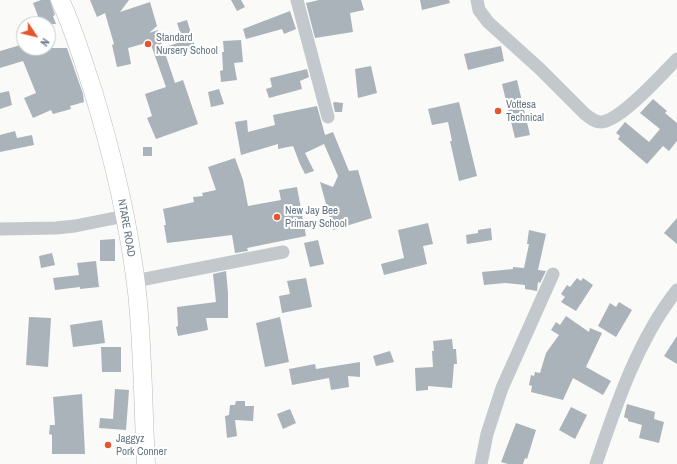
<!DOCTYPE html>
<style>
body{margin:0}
#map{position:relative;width:677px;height:464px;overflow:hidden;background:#fafaf8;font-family:"Archivo Narrow",sans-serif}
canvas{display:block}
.north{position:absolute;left:16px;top:16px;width:40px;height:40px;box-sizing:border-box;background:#fff;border:1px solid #c1c8cd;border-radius:50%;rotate:125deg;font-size:11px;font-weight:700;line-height:16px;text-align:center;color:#657683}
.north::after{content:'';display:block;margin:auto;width:14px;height:18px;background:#e4572e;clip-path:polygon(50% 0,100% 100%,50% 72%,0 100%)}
</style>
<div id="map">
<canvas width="677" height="464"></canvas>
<div class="north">N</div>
</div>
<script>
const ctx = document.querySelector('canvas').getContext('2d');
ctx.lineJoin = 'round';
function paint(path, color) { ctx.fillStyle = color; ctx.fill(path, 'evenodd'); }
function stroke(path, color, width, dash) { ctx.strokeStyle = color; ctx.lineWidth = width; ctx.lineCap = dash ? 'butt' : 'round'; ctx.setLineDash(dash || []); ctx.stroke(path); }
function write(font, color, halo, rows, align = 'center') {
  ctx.font = font + ' "Archivo Narrow",sans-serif'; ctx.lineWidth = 4; ctx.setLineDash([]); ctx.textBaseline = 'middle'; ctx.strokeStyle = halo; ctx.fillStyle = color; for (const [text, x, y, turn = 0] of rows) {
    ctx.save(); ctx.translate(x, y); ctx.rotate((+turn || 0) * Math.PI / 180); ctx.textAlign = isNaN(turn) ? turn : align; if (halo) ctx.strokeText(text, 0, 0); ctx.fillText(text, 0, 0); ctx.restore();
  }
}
paint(new Path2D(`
 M41 0H50L55 15 53 16 56 24H41L33 3Z
 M90 0H129L120 12 150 2 157 26 149 33 158 30 163 48 183 41 177 23 187 20 195 47 166 56 175 83 183 80 198 124 156 139 147 118 152 116 145 94 166 87 150 42 128 48 131 64 117 67 112 45 114 44 105 13 97 17Z
 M231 0H241L245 7 237 11Z
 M319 0H361L364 10 350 13 353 32 315 38 306 3Z
 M420 0H449L450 3 422 10Z
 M290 11 296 29 284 34 282 29 246 39 243 29Z
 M241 40 243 62 234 63 237 80 221 82 220 71 223 70 222 52H224L223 41Z
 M24 44V48H67L83 94 84 102 70 106 71 109 53 114 51 110 33 118 24 98 36 93 23 61 0 68V51Z
 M501 46 504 61 468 70 464 54Z
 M371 66 377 93 358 98 355 69Z
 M307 69 309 77 300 81 302 89 269 98 266 89 272 87 270 78Z
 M517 80 530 135 515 138 502 84Z
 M219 89 224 104 211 107 208 92Z
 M9 91 12 105 0 109V93Z
 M653 99 667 111 665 113 677 123V141L669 151 663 146 647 164 618 139 620 136 616 133 625 122 649 142 660 129 640 113Z
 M335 102 343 103 342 112H335L333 103Z
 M459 102 477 176 459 181 450 141H452L448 122 432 125 428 109Z
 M317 106 325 135 333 132 349 171 358 170 372 218 333 230 320 182 333 187 338 176 324 144 305 153 314 171 305 174 300 164 293 146 278 149V144L241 155 235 122 247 120 248 132 275 125 273 115Z
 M15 131 17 138 32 135 34 145 0 152V135Z
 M143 147H152V156H143Z
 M235 158 243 180 248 206 281 200 279 190 297 187 306 236 247 248 248 251 235 253 232 235 167 243 164 225H166L163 209 194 202 193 197 203 196 202 193 216 190 208 167Z
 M677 218V244L664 233Z
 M428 223 433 244 423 246 427 264 384 275 381 264 404 258 398 230Z
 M491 228 492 240 467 244 466 235 478 233V230Z
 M529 230 546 234 538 270 546 271 540 283 538 282 537 291 525 289V285L505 283 484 285 482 272 513 269V267L524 268 529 244H527Z
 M115 239V261H100V240Z
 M318 240 324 264 310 267 304 243Z
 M52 253 55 265 41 268 39 256Z
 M96 261 99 287 80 289V287L55 290 53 278 79 275 77 263Z
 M226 271 228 293V318H206L208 330 178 336 176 327 178 326 177 307 216 302 213 274Z
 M306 278 312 307 282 313 279 296 290 294 287 281Z
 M577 278 581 281 583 278 593 285 576 311 561 302 565 297 561 294 567 285 570 287Z
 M619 302 632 310 616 337 598 326 610 303 616 307Z
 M566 316 589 332 590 328 602 333 586 367 611 381 603 395 573 378 563 400 531 392 532 386 529 385 531 375 534 376 535 372 540 373 546 353 559 335 551 330 556 322 560 325Z
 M29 317 51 318 48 367 26 365Z
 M280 317 289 362 265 367 256 323Z
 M102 320 105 343 73 347 70 325Z
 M677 336V364L664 356Z
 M452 339 453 349H456L457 364H454L452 388 428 386V390L416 391 415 368 433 367 432 351H434L433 341Z
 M101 347H121V372H102Z
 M390 351 394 362 376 366 373 356Z
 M360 362V377L348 376 349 387 331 390 329 378 292 385 289 369 315 364 316 369Z
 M115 389 129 390 126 430 99 428 100 418 113 419Z
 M82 394 85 454H52V435L49 434 50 425H55L53 397Z
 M236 401H245V406H254L253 421 235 420 237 436 227 438 225 416 229 415 230 405H235Z
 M627 404 655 412 654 419 664 422 659 443 639 438 642 425 628 421V419L624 417Z
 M571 407 587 415 575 439 559 430Z
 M290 409 296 423 283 429 277 414Z
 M516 423 536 430 527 459 525 458 523 464H508L501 462Z`), '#aab3b9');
const secondary = new Path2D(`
 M60 0C74 29 83 61 93 91 113 156 129 224 137 292 143 349 143 407 146 464`);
stroke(secondary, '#b3babf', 19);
stroke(new Path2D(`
 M297 0 328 117
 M477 0 479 10 488 22 540 69 585 114C590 118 595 122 601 122 621 121 663 73 677 59
 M0 229 56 228 75 226 125 216
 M135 281 283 252
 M481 464 487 434 502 388 553 274
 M596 464C616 405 638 339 677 290`), '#c3c8cc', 13);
stroke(secondary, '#fff', 18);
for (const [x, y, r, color] of [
 [148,44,4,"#e4572e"],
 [498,111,4,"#e4572e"],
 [277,217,4,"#e4572e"],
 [108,445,4,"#e4572e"]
]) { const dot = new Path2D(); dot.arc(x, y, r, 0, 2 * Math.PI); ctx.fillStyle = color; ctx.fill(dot); stroke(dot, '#fff', 1.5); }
write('11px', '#657683', '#fff', [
 ["Standard",156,38],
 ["Nursery School",156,51],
 ["Vottesa",506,105],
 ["Technical",506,118],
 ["New Jay Bee",285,211],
 ["Primary School",285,224],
 ["Jaggyz",116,439],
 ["Pork Conner",116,452]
], 'left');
write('11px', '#657683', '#fff', [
 ["NTARE ROAD",126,228,80]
]);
</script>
